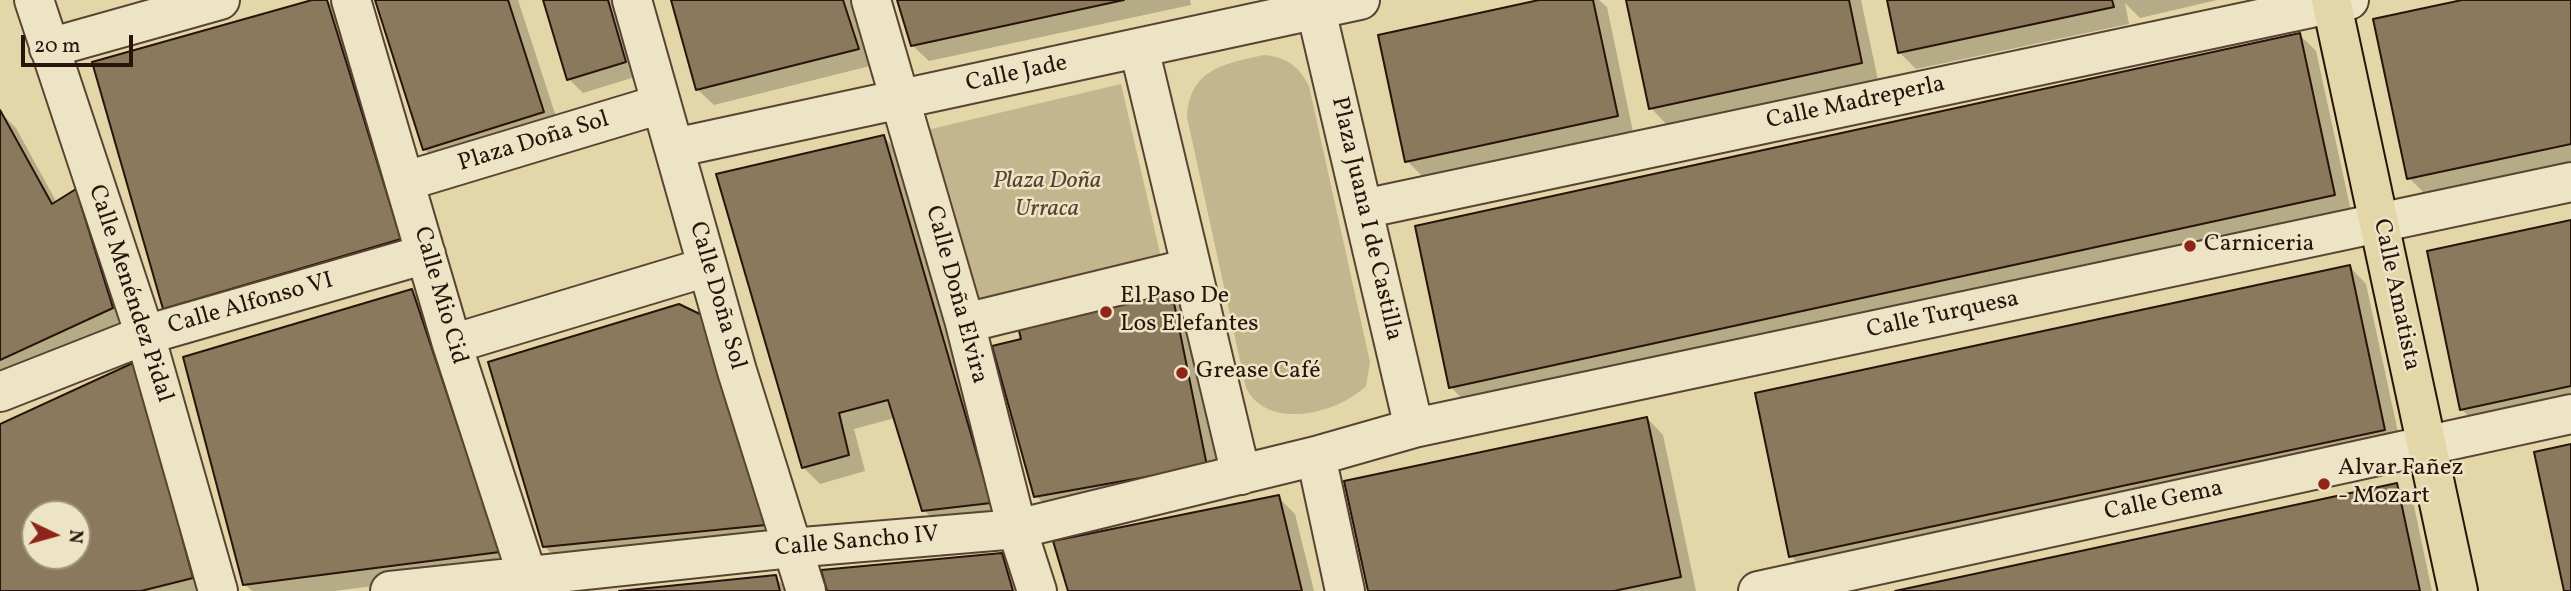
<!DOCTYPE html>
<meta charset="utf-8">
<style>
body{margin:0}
#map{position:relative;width:2571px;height:591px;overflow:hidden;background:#e3d6a8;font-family:Vollkorn,serif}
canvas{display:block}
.north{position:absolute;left:21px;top:500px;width:70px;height:70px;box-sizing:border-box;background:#ede4c6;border:2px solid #9f917c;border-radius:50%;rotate:95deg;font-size:19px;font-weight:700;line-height:28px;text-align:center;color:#29140c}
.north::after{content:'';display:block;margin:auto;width:24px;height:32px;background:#8f2418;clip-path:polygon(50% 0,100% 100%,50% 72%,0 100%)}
.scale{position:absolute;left:21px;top:35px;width:112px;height:32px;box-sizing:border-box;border:4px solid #29140c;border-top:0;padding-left:9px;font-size:21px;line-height:24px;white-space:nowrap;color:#29140c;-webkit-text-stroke:5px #ede4c6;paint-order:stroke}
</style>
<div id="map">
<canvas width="2571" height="591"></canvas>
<div class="north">N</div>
<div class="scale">20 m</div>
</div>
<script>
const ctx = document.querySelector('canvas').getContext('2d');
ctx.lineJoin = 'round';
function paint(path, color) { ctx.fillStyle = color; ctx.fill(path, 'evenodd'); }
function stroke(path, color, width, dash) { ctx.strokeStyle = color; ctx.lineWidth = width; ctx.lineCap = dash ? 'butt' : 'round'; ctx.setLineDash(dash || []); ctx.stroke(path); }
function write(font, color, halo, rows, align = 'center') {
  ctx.font = font + ' Vollkorn,serif'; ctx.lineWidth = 5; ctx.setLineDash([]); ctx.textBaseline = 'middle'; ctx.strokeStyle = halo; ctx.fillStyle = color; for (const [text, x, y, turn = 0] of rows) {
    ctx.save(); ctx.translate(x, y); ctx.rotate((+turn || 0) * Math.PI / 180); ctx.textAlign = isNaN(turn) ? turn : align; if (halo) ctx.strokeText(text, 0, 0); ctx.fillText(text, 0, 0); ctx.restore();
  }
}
paint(new Path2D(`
 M1264 55C1286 57 1299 66 1309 86L1370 362 1366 386C1337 414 1268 431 1246 388L1187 117C1190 69 1223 64 1264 55Z
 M1121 84 1163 266 977 307 927 130Z`), '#c3b58d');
paint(new Path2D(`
 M318 0H327L342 15 417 256 181 324 165 308Z
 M377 0H518L560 129 441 165 424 149Z
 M545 0H617L638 76 583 93 569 79Z
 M672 0H853L874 65 714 105 697 89Z
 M899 0H1190L1191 5 929 61 912 45Z
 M1548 0H1599L1607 7 1633 132 1423 177 1407 161Z
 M1628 0H1861L1878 80 1667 125 1651 108Z
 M1888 0H2217L2140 18 2125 3 2129 24 1916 69 1899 52Z
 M2471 0H2571V166L2428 197 2409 178Z
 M2300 35 2316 51 2351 211 1467 404 1451 387Z
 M0 112 16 128 57 203 75 191 92 207 128 325 0 383Z
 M884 137 900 154 1007 519 940 526 924 510 895 418 854 429 865 471 820 484 803 467Z
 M2571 221V405L2478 425 2461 409Z
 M2350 267 2366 284 2401 446 1807 573 1791 556Z
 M1170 285 1186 301 1223 482 1053 512 1036 496 1023 341Z
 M411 291 428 307 515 568 334 591H252L245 584Z
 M679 306 781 541 561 563 544 546Z
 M135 364 207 591H0V426ZM35 514H77V556H35Z
 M1647 418 1663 435 1696 591H1370Z
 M2396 485 2413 501 2432 591H1903Z
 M1278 497 1295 514 1314 591H1070Z
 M1001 554 1018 571 1024 591H829Z
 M775 577 789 591H637Z`), '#0003');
const building = new Path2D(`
 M312 0H327L401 239 163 309 92 62Z
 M375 0H508L544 112 423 150Z
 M543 0H608L626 62 567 80Z
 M671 0H843L859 49 696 90Z
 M897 0H1124L911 46Z
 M1539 0H1593L1618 116 1405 162 1378 35Z
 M1626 0H1849L1862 63 1649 109Z
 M1887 0H2112L2114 7 1898 53Z
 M2462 0H2571V144L2407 179 2373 19Z
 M2300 33 2335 195 1449 388 1415 226Z
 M0 110 52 204 76 189 113 308 0 360Z
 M884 135 991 503 922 511 888 400 839 413 849 455 802 468 716 174Z
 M2571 220V386L2460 410 2427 251Z
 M2350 265 2385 430 1789 557 1755 393Z
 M1170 283 1207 466 1034 497 992 346 1021 339 1016 318Z
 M412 289 500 552 243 585 183 357Z
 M679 304 706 317 766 525 543 547 488 362Z
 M135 362 193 578 141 591H0V424ZM35 514H77V556H35Z
 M1647 417 1681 577 1614 591H1368L1344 481Z
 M2571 444V591H2564L2534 452Z
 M2397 483 2420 591H1895Z
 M1279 495 1302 591H1068L1053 541Z
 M1002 553 1013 591H827L821 570Z
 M776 575 780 591H619Z`);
paint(building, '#8a795d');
stroke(building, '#29140c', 2);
const minor = new Path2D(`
 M34 0 145 335 218 591
 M351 0 452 344 528 578 529 591
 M632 0 737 371 806 591
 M871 0 965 323 1017 529 1037 591
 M1316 10 1414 428
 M49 48 220 0
 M1139 48 1241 475
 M674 148 1360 0
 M406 181 661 104
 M1363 209 2349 0
 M965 323 1191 268
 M452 344 707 267
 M0 392 145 335 426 254
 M1316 456 1345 591
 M390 591 791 548 1017 529 1316 456 1414 428 2571 182
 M1758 591 2571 414`);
const major = new Path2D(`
 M2331 0 2458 591`);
stroke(minor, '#584433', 42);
stroke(major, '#29140c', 42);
stroke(minor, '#ede4c6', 38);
stroke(major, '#e3d6a8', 38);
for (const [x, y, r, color] of [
 [2190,246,7,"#8f2418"],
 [1106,312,7,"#8f2418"],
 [1182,373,7,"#8f2418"],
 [2324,484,7,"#8f2418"]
]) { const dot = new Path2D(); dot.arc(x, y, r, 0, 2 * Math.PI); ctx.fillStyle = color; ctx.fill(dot); stroke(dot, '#ede4c6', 2.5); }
write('24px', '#29140c', '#ede4c6', [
 ["Calle Jade",1017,75,-12],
 ["Calle Madreperla",1856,104,-12],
 ["Plaza Doña Sol",534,143,-17],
 ["Plaza Juana I de Castilla",1365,219,77],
 ["Calle Menéndez Pidal",129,294,72],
 ["Calle Doña Elvira",955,295,75],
 ["Calle Amatista",2395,295,78],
 ["Calle Mio Cid",439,296,74],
 ["Calle Doña Sol",716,296,74],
 ["Calle Alfonso VI",251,305,-16],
 ["Calle Turquesa",1943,316,-12],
 ["Calle Gema",2164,502,-12],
 ["Calle Sancho IV",857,543,-5]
]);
write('italic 24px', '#574433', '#ede4c6', [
 ["Plaza Doña",1047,183],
 ["Urraca",1047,211]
]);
write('24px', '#29140c', '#ede4c6', [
 ["Carniceria",2204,246],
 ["El Paso De",1120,298],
 ["Los Elefantes",1120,326],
 ["Grease Café",1196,373],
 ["Alvar Fañez",2338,470],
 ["- Mozart",2338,498]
], 'left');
</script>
